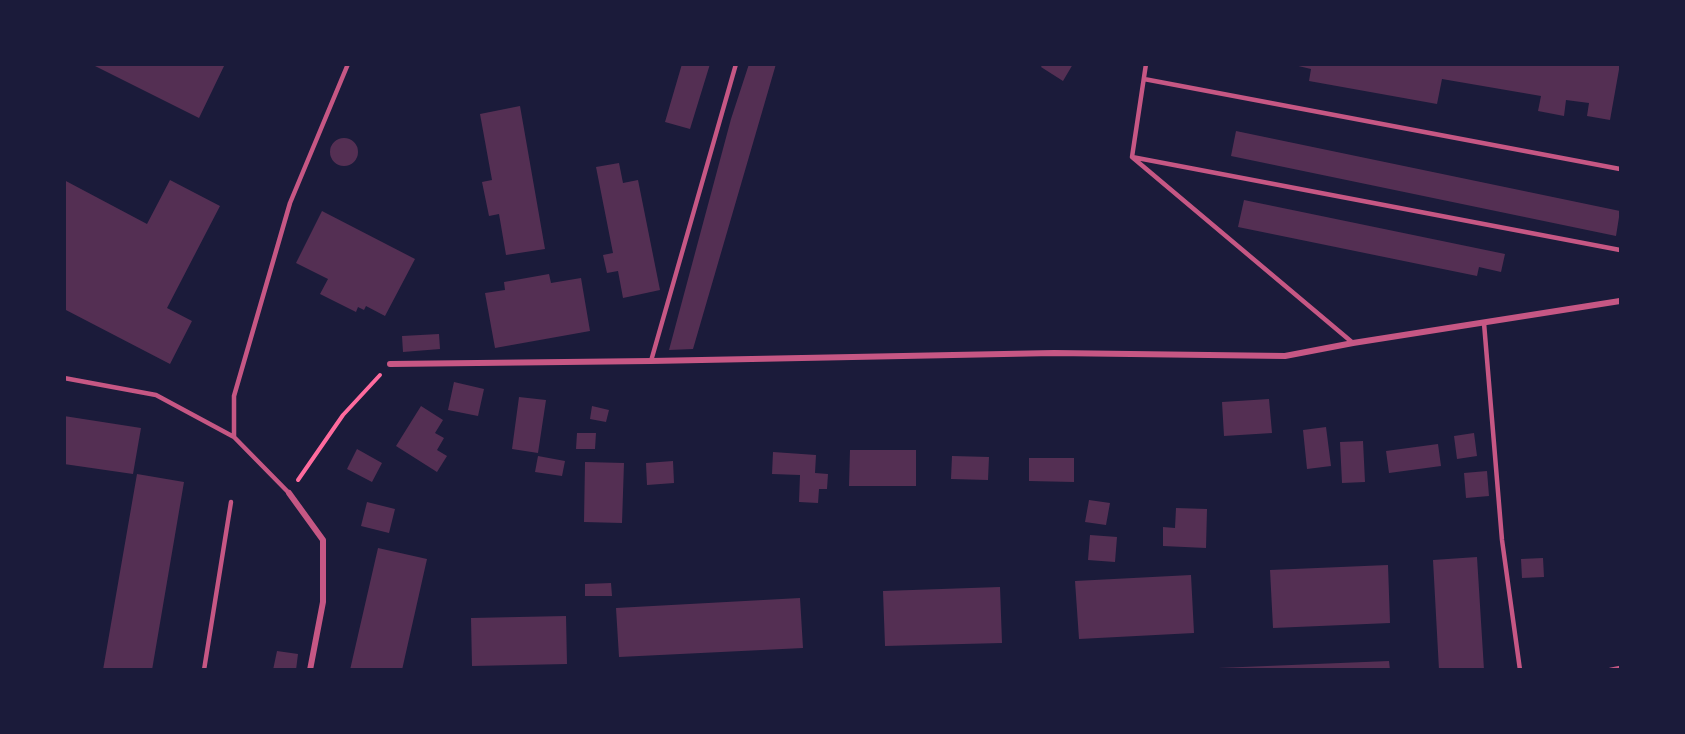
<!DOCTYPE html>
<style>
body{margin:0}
#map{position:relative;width:1685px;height:734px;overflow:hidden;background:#1b1b3a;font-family:"Fira Sans",sans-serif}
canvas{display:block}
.frame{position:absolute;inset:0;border:66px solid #1b1b3a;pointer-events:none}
</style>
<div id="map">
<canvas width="1685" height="734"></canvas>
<div class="frame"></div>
</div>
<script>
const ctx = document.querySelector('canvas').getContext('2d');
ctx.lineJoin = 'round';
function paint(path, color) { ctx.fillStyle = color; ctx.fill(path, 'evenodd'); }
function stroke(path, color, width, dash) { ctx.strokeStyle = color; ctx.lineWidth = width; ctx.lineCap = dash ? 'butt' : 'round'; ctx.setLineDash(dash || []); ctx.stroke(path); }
paint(new Path2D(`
 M91 64H225L199 118Z
 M682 64H710L690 129 665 122Z
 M749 64H776L693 349 669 350 731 119Z
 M1043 64H1073L1063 81 1041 67Z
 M1290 64H1620L1610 120 1587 116 1589 103 1566 100 1564 116 1538 111 1541 96 1442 79 1437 104 1309 81 1311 69Z
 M520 106 545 249 506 255 499 214 489 216 482 182 492 180 480 114Z
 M1236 131 1620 211 1616 236 1231 156Z
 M330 152a14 14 0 1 1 28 0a14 14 0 1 1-28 0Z
 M619 163 623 183 638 180 660 290 623 298 618 271 607 273 603 255 613 253 596 167Z
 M64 180 147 224 170 180 220 206 167 308 192 321 170 364 64 309Z
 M1244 200 1505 254 1501 272 1479 267 1477 276 1238 227Z
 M322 211 415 259 385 316 366 306 364 310 358 307 356 312 320 294 328 279 296 263Z
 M549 274 551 283 581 278 590 331 495 348 485 293 505 290 504 282Z
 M439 334 440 349 403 352 402 336Z
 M454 382 484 389 478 416 448 410Z
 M519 397 546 400 538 453 512 449Z
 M1269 399 1272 433 1224 436 1222 402Z
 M421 406 443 420 435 433 444 438 437 450 447 456 437 472 396 446Z
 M592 406 609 410 606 422 590 419Z
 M64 416 141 428 133 474 64 464Z
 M1326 427 1331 466 1307 469 1303 430Z
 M577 433H596L595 449H576Z
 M1474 433 1477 456 1457 459 1454 436Z
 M1363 441 1365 482 1342 483 1340 442Z
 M1438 444 1441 466 1389 473 1386 451Z
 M357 449 382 463 372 482 347 469Z
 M850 450H916V486H849Z
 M773 452 816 455 815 473 828 474 827 489H819L818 503 799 502 800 475 772 474Z
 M538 456 565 461 562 476 535 472Z
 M952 456 989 457 988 480 951 479Z
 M1029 458H1074V482L1029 481Z
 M673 461 674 483 647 485 646 463Z
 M585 462 624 463 622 523 584 522Z
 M1487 471 1489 496 1466 498 1464 473Z
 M137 474 184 482 152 670H103Z
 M1089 500 1110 503 1106 525 1085 522Z
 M367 502 395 509 389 533 361 526Z
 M1176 508 1207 509 1206 548 1163 546V527L1175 528Z
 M1090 535 1117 537 1115 562 1088 560Z
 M378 548 427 559 402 670H350Z
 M1477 557 1484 670H1439L1433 560Z
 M1543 558 1544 577 1522 578 1521 559Z
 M1388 565 1390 623 1273 628 1270 570Z
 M1191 575 1194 633 1079 639 1075 581Z
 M611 583 612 596H585V584Z
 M1000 587 1002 643 885 646 883 591Z
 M800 598 803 648 619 657 616 608Z
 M566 616 567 664 472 666 471 618Z
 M277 651 298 654 296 670H273Z
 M1389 661 1390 670H1218V668Z`), '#542f53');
stroke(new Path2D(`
 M298 480 343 415 380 375`), '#ff6b9d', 4);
stroke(new Path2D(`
 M1146 64 1132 157 1353 343
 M1144 79 1620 169
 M1132 157 1620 250
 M1484 323 1502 540 1520 670
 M651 361 736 64
 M64 378 156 395 234 437
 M289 493 234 437V396L290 203 348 64
 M204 670 231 502
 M1610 670 1620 668`), '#c65784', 4.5);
stroke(new Path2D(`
 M390 364 651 361 1054 353 1285 356 1353 343 1620 301
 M289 493 323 540V602L310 670`), '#c65784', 6);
</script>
